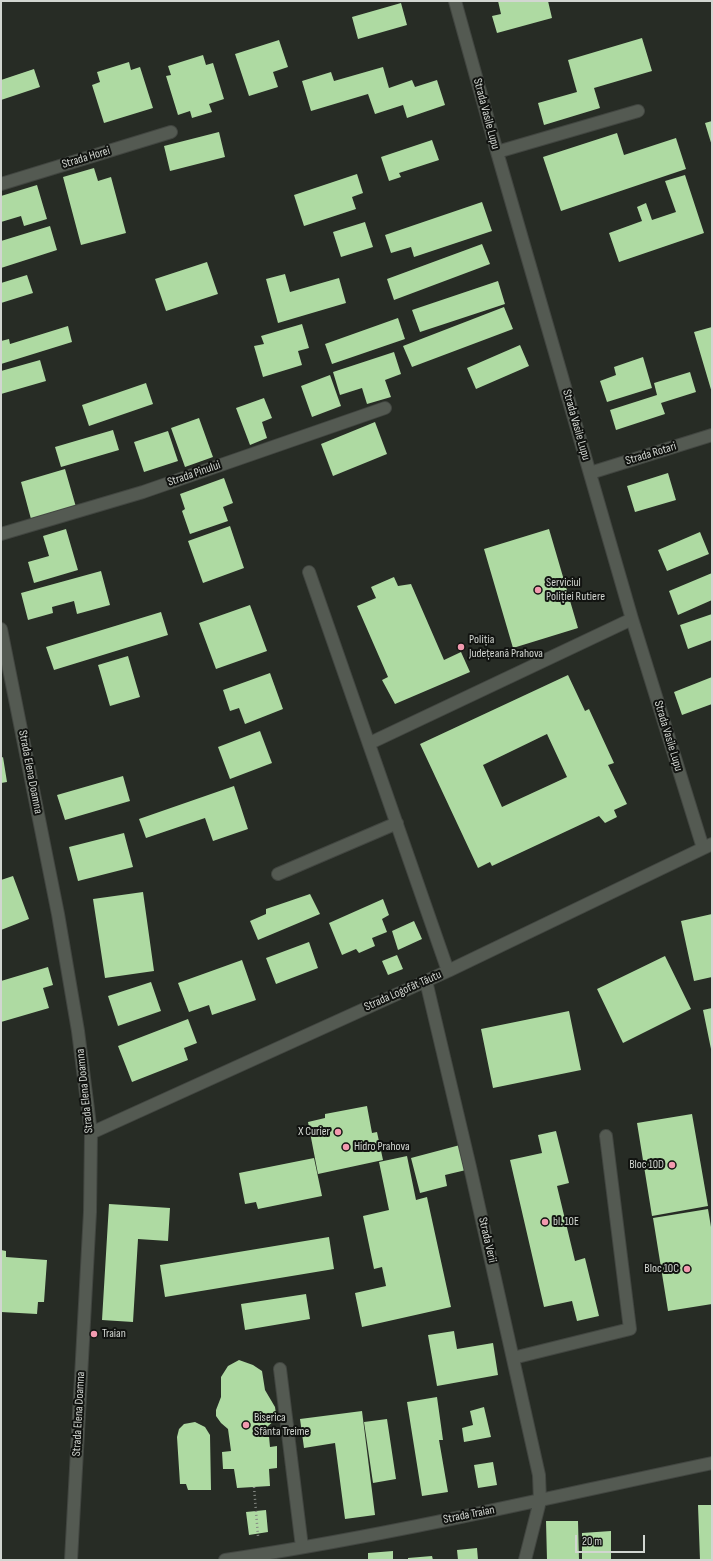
<!DOCTYPE html>
<meta charset="utf-8">
<style>
body{margin:0}
#map{position:relative;width:713px;height:1561px;overflow:hidden;background:#272c25;font-family:"Sofia Sans Condensed",sans-serif}
canvas{display:block}
.frame{position:absolute;inset:0;border:2px solid #d2d6d1;pointer-events:none}
.scale{position:absolute;left:575px;top:1535px;width:70px;height:18px;box-sizing:border-box;border:2px solid #d2d6d1;border-top:0;padding-left:5px;font-size:12px;line-height:14px;white-space:nowrap;color:#d2d6d1;-webkit-text-stroke:3px #111310;paint-order:stroke}
</style>
<div id="map">
<canvas width="713" height="1561"></canvas>
<div class="frame"></div>
<div class="scale">20 m</div>
</div>
<script>
const ctx = document.querySelector('canvas').getContext('2d');
ctx.lineJoin = 'round';
function paint(path, color) { ctx.fillStyle = color; ctx.fill(path, 'evenodd'); }
function stroke(path, color, width, dash) { ctx.strokeStyle = color; ctx.lineWidth = width; ctx.lineCap = dash ? 'butt' : 'round'; ctx.setLineDash(dash || []); ctx.stroke(path); }
function write(font, color, halo, rows, align = 'center') {
  ctx.font = font + ' "Sofia Sans Condensed",sans-serif'; ctx.lineWidth = 4; ctx.setLineDash([]); ctx.textBaseline = 'middle'; ctx.strokeStyle = halo; ctx.fillStyle = color; for (const [text, x, y, turn = 0] of rows) {
    ctx.save(); ctx.translate(x, y); ctx.rotate((+turn || 0) * Math.PI / 180); ctx.textAlign = isNaN(turn) ? turn : align; if (halo) ctx.strokeText(text, 0, 0); ctx.fillText(text, 0, 0); ctx.restore();
  }
}
paint(new Path2D(`
 M498 1H548L552 18 497 33 492 16 501 14Z
 M401 3 407 25 358 39 352 17Z
 M642 38 652 71 594 88 600 108 544 125 538 103 577 92 568 60Z
 M279 40 288 67 273 72 278 87 249 96 235 54Z
 M203 55 206 65 213 63 224 99 209 104 212 112 192 118 190 111 178 115 166 76 171 75 168 66Z
 M129 62 131 70 140 67 153 108 104 123 92 85 100 82 97 72Z
 M383 67 389 88 412 80 415 87 437 80 445 105 407 118 403 105 375 114 368 94 311 111 302 81 331 72 334 81Z
 M34 69 40 87 1 100V80Z
 M712 121V146L705 123Z
 M219 132 225 157 170 171 164 146Z
 M617 133 624 155 676 138 686 169 561 211 543 157Z
 M432 140 439 160 399 173 401 177 389 181 381 157Z
 M94 168 98 181 111 177 126 233 81 245 63 177Z
 M357 174 363 193 352 197 356 209 304 226 294 195Z
 M685 175 704 233 619 262 609 233 642 221 637 207 646 203 652 220 676 212 665 181Z
 M37 185 47 219 24 226 21 216 1 222V196Z
 M482 202 492 231 414 257 411 247 391 253 385 235Z
 M365 222 373 247 341 257 333 232Z
 M50 226 57 250 1 268V241Z
 M482 244 490 264 394 300 387 279Z
 M207 262 218 294 166 311 155 279Z
 M285 274 290 292 339 278 346 303 278 323 266 279Z
 M27 275 33 293 1 303V283Z
 M498 281 505 304 420 332 412 310Z
 M504 307 513 329 412 367 403 346Z
 M398 318 405 339 332 364 325 344Z
 M302 324 309 348 298 351 302 365 263 377 254 346 264 344 261 336Z
 M68 326 72 342 1 364V341L9 339 10 344Z
 M712 327V393L694 332Z
 M520 345 529 366 476 389 467 368Z
 M394 352 401 374 385 380 391 397 367 404 362 388 340 395 333 372Z
 M643 357 652 388 607 402 600 381 616 375 614 367Z
 M40 360 46 381 1 394V371Z
 M690 372 696 392 661 403 665 414 616 430 610 410 657 395 654 383Z
 M330 375 341 406 312 417 301 386Z
 M146 383 153 404 89 426 82 405Z
 M264 398 272 418 262 422 267 438 250 445 236 408Z
 M199 418 213 457 185 467 171 428Z
 M375 422 387 454 333 476 321 444Z
 M113 430 119 450 61 467 55 447Z
 M168 431 178 461 144 472 134 442Z
 M65 469 76 507 31 519 21 482Z
 M668 473 676 500 635 512 627 486Z
 M224 478 233 503 223 507 228 521 190 534 182 511 185 509 180 494Z
 M230 526 244 568 203 583 188 541Z
 M66 529 78 570 34 583 28 562 49 556 43 536Z
 M549 529 578 628 513 648 484 549Z
 M700 532 709 554 667 571 658 550Z
 M101 571 110 605 77 614 74 601 52 607 53 613 28 620 21 593Z
 M712 573V600L678 615 669 591Z
 M394 577 398 586 411 584 444 660 461 652 470 672 395 704 382 680 388 677 357 606 376 598 371 587Z
 M250 605 267 651 216 669 199 623Z
 M161 612 168 635 54 670 46 647Z
 M712 614V640L688 649 680 625Z
 M128 656 140 697 110 706 98 665Z
 M270 673 283 709 245 724 239 708 230 711 223 690Z
 M568 675 585 711 589 709 614 763 608 765 627 804 614 810 617 817 605 823 599 816 492 866 490 862 478 868 420 744ZM547 734 567 777 502 807 483 765Z
 M712 677V704L682 715 674 692Z
 M260 731 272 763 230 779 218 747Z
 M3 757 7 782 1 783V758Z
 M123 776 130 801 65 820 57 795Z
 M234 786 248 829 213 841 205 818 146 838 139 819Z
 M124 833 133 867 78 881 69 847Z
 M13 876 29 919 1 930V880Z
 M143 892 154 971 105 978 93 899Z
 M310 894 320 914 258 940 250 921 266 914V909Z
 M383 899 389 915 382 919 387 932 372 938 375 946 359 953 356 949 342 955 329 923Z
 M712 914V977L694 981 681 921Z
 M414 921 422 939 398 950 392 931Z
 M309 942 318 968 276 984 266 958Z
 M397 955 403 969 388 975 382 961Z
 M665 956 691 1009 623 1043 597 989Z
 M242 960 256 1000 212 1015 209 1005 189 1012 178 983Z
 M48 967 53 985 43 988 49 1008 1 1022V981Z
 M151 982 161 1011 118 1026 108 996Z
 M712 1008V1049H711L703 1010Z
 M569 1011 581 1070 493 1088 481 1029Z
 M188 1019 197 1043 184 1048 188 1060 132 1082 118 1046Z
 M367 1106 372 1133 377 1132 383 1160 318 1174 308 1122 325 1118V1114Z
 M692 1114 708 1206 652 1216 637 1123Z
 M556 1131 569 1183 557 1186 575 1261 585 1258 599 1316 577 1321 572 1301 544 1307 510 1160 542 1153 538 1135Z
 M460 1145 466 1170 445 1175 447 1186 420 1193 411 1158Z
 M407 1156 416 1200 427 1197 451 1307 362 1327 355 1293 386 1286 382 1267 374 1269 363 1216 389 1210 379 1162Z
 M314 1158 322 1196 258 1209 256 1202 245 1204 239 1173Z
 M109 1204 170 1208 168 1241 138 1239 133 1322 102 1320Z
 M708 1209 712 1233V1304L668 1311 653 1218Z
 M329 1237 334 1269 165 1297 160 1265Z
 M1 1250 6 1251V1257L47 1260 44 1302H38L37 1314 1 1312Z
 M306 1294 310 1319 245 1330 241 1304Z
 M454 1331 457 1349 493 1343 498 1375 437 1386 428 1335Z
 M239 1360 253 1365 262 1371 265 1390 275 1407 276 1414 275 1420 268 1426 270 1447 277 1446V1468L269 1469 270 1486 237 1488 234 1469H223L222 1452 231 1451 228 1429 221 1423 216 1416V1410L221 1397V1377L228 1366Z
 M437 1397 443 1440H439L448 1492 422 1496 407 1402Z
 M484 1407 491 1437 464 1442 462 1428 473 1425 470 1411Z
 M362 1411 375 1515 345 1519 335 1443 304 1448 300 1419Z
 M387 1419 396 1479 373 1483 364 1422Z
 M195 1422 205 1427 210 1435 211 1490H188L186 1484H180L177 1437 179 1429 184 1424Z
 M493 1462 497 1485 478 1488 474 1465Z
 M698 1505H712V1560H700Z
 M266 1510 268 1532 249 1535 246 1512Z
 M546 1521H578L579 1560H547Z
 M611 1531V1560H582V1533Z
 M477 1548 478 1560H458L457 1550Z
 M393 1551V1560H368V1553Z
 M432 1556 433 1560H408V1558Z`), '#aedaa2');
const minor = new Path2D(`
 M455 1 497 152 632 619 703 848
 M497 152 638 111
 M1 184 171 132
 M590 473 712 435
 M1 534 143 492 385 408
 M309 572 448 971
 M1 629 58 914 78 1031 91 1133 90 1212 71 1560
 M370 743 632 619
 M278 874 397 823
 M426 981 470 1167 539 1475 540 1501 525 1560
 M91 1133 448 971 712 844
 M513 1358 630 1329 606 1136
 M280 1369 302 1547
 M225 1560C389 1536 550 1497 712 1463`);
stroke(minor, '#424641', 14);
stroke(new Path2D(`
 M254 1487 258 1536`), '#858983', 2.5, [1, 3]);
stroke(minor, '#545a52', 12);
for (const [x, y, r, color] of [
 [538,590,4,"#f29aaf"],
 [461,647,4,"#f29aaf"],
 [338,1132,4,"#f29aaf"],
 [346,1147,4,"#f29aaf"],
 [672,1165,4,"#f29aaf"],
 [545,1222,4,"#f29aaf"],
 [687,1269,4,"#f29aaf"],
 [94,1334,4,"#f29aaf"],
 [246,1425,4,"#f29aaf"]
]) { const dot = new Path2D(); dot.arc(x, y, r, 0, 2 * Math.PI); ctx.fillStyle = color; ctx.fill(dot); stroke(dot, '#111310', 1.5); }
write('12px', '#d2d6d1', '#111310', [
 ["Strada Vasile Lupu",486,114,75],
 ["Strada Horei",86,158,-17],
 ["Strada Vasile Lupu",576,425,74],
 ["Strada Rotari",651,454,-17],
 ["Strada Pinului",194,474,-19],
 ["Strada Vasile Lupu",668,736,73],
 ["Strada Elena Doamna",30,772,79],
 ["Strada Logofăt Tăutu",403,991,-24],
 ["Strada Elena Doamna",85,1091,-96],
 ["Strada Verii",487,1240,77],
 ["Strada Elena Doamna",79,1414,-87],
 ["Strada Traian",469,1515,-11]
]);
write('12px', '#d2d6d1', '#111310', [
 ["Serviciul",546,583],
 ["Poliției Rutiere",546,597],
 ["Poliția",469,640],
 ["Județeană Prahova",469,654],
 ["X Curier",330,1132,"right"],
 ["Hidro Prahova",354,1147],
 ["Bloc 10D",664,1165,"right"],
 ["bl. 10E",553,1222],
 ["Bloc 10C",679,1269,"right"],
 ["Traian",102,1334],
 ["Biserica",254,1418],
 ["Sfânta Treime",254,1432]
], 'left');
</script>
